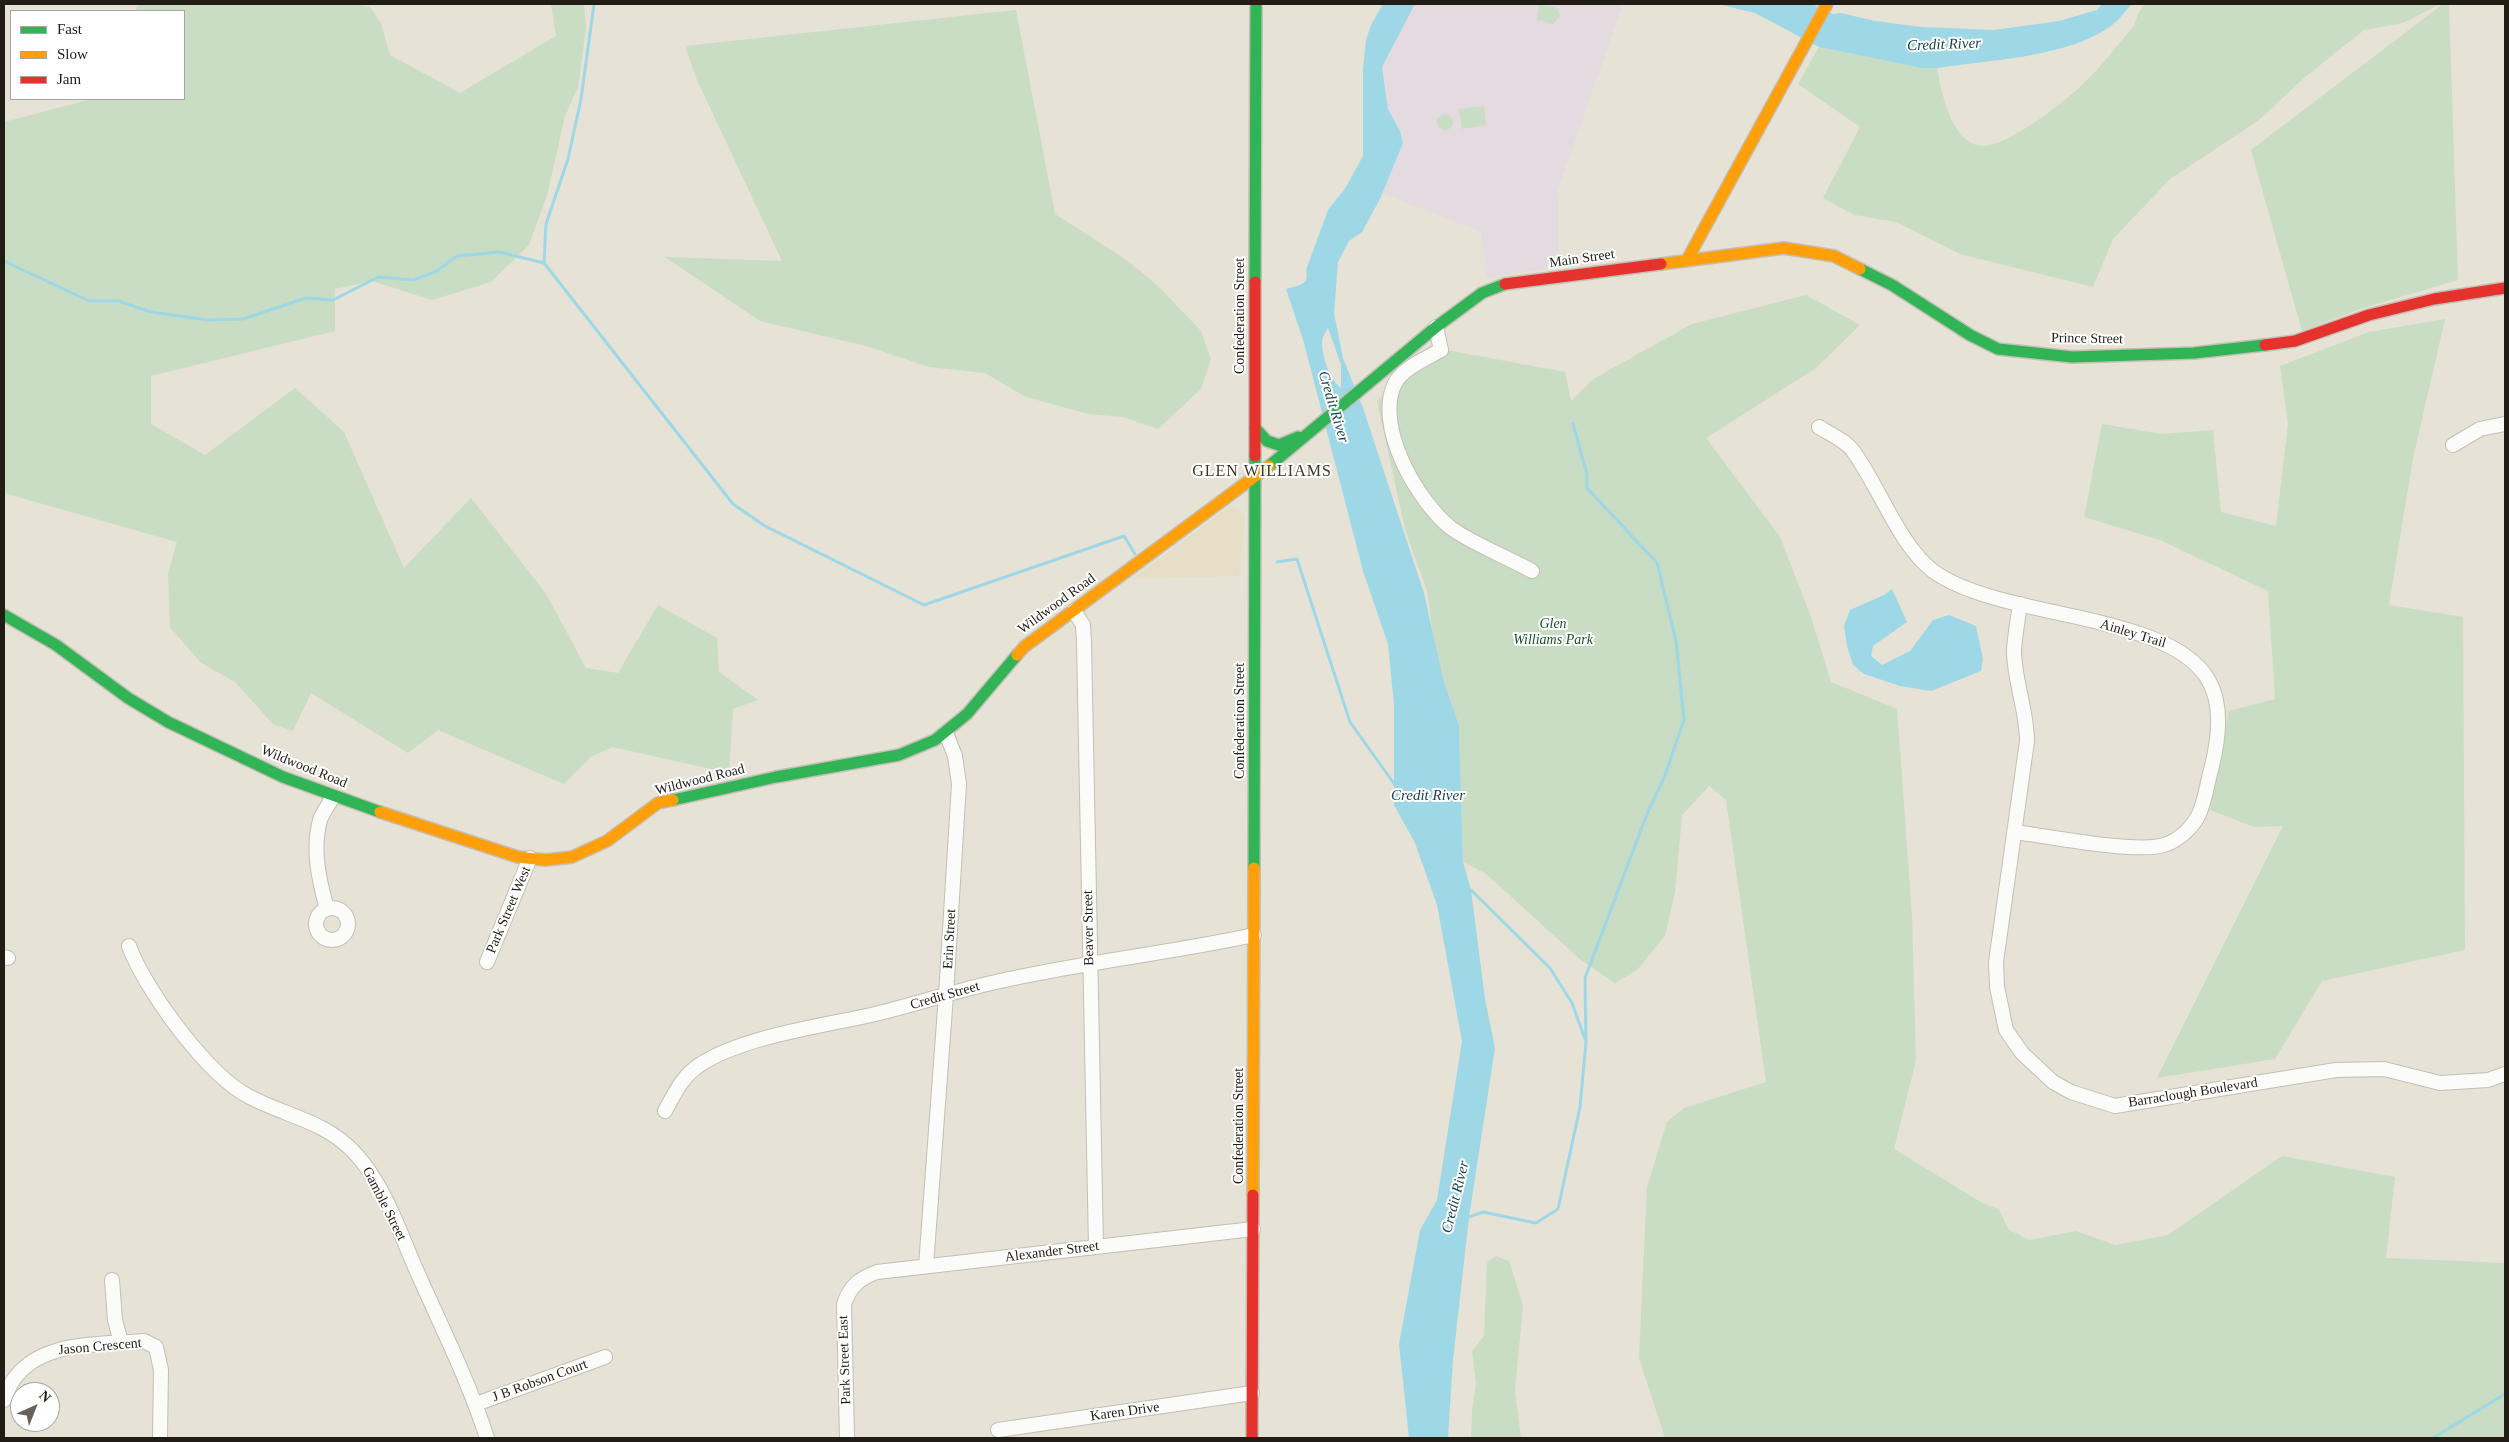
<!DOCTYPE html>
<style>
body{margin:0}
#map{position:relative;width:2509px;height:1442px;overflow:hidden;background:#e6e2d5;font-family:"Times New Roman",serif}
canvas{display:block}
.frame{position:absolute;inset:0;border:5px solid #211d15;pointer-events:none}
.legend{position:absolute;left:10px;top:10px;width:175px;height:90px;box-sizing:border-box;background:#fff;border:1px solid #a6a5a1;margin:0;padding:6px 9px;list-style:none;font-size:15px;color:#211d15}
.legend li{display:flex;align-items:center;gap:10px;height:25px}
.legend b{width:25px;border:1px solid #a6a5a1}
.north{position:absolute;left:10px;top:1382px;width:50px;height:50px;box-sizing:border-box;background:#fff;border:1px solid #a6a5a1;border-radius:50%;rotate:44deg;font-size:14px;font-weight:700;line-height:20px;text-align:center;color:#211d15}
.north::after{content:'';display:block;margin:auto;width:18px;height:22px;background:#666258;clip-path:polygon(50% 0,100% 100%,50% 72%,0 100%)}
</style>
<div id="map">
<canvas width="2509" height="1442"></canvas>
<div class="frame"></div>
<ul class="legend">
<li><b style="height:6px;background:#30b455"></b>Fast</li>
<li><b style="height:6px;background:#ff9f0a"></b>Slow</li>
<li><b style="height:6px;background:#e5322d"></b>Jam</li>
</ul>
<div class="north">N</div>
</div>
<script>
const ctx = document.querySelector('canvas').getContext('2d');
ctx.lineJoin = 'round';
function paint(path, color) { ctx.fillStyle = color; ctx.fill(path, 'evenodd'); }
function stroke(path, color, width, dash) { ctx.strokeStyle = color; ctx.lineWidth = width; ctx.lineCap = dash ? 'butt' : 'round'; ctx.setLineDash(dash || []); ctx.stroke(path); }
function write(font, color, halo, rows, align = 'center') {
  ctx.font = font + ' "Times New Roman",serif'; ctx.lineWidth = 4; ctx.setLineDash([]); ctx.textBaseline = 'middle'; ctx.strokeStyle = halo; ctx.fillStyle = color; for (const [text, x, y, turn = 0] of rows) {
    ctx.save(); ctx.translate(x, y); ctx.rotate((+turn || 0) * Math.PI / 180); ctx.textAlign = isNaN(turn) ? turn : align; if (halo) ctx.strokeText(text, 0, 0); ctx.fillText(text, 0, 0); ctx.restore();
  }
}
paint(new Path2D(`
 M1231 505 1245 515 1239 576 1133 579Z`), '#e6dec7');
paint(new Path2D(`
 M1415 4H1623L1558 190 1559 266 1487 278 1481 232 1382 193 1403 143 1400 131 1388 109 1382 67Z`), '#e4dbe0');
paint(new Path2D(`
 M141 4H357L370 7 381 23 390 55 460 93 556 36 551 4H584L586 28 578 87 565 116 547 195 529 245 491 282 432 300 372 281 335 289V331L151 376V424L205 455 295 388 344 432 404 568 471 498 545 592 586 668 618 673 658 605 717 638 719 672 758 700 733 709 729 773 613 747 592 756 564 784 438 730 408 753 311 693 293 731 273 724 235 682 200 662 170 627 168 573 177 542 4 493V122L92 99H184V11H135L137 6Z
 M2145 4H2440L2403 23 2364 30 2304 78 2259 120 2170 179 2113 239 2093 287 1960 254 1896 222 1855 215 1823 198 1860 127 1798 84 1819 47 1922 68H1937C1941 91 1951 143 1982 146 2007 147 2063 103 2081 86 2101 68 2117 45 2134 26L2138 14Z
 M2443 4H2449L2458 280 2363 308 2302 331 2251 150Z
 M1542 5 1556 7 1560 16 1552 25 1537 19 1539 6Z
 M1016 10 1055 214 1128 261 1159 287 1201 331 1211 359 1201 389 1158 429 1123 417 1089 414 1026 397 985 373 929 367 866 346 760 321 665 257 782 261 697 80 685 46Z
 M1484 106 1486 125 1462 129 1459 109Z
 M1437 122a8 8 0 1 1 16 0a8 8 0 1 1-16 0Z
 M1806 295 1860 325 1816 368 1706 438 1780 537 1810 614 1831 682 1897 709 1912 916 1916 1060 1894 1149 1984 1204 1999 1209 2009 1230 2030 1240 2076 1231 2115 1245 2168 1235 2282 1156 2395 1177 2386 1258 2505 1263V1438H1665L1639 1358 1647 1187 1667 1122 1684 1108 1766 1082 1726 800 1709 786 1682 815 1675 892 1665 936 1637 970 1615 983 1582 961 1485 873 1463 862 1459 726 1439 677 1427 591 1405 529 1377 401 1430 347 1565 372 1571 401 1593 379 1692 324Z
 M2445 319 2413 458 2389 605 2463 617 2465 950 2322 981 2275 1059 2157 1078 2283 826 2254 827 2210 810 2229 711 2275 699 2268 591 2160 540 2084 517 2102 424 2161 434 2213 430 2221 512 2276 526 2288 424 2280 366 2369 332Z
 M1496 1256 1509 1261 1523 1305 1515 1391 1521 1438H1471L1472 1411 1476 1385 1472 1351 1484 1336 1487 1263Z`), '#c9dcc4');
paint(new Path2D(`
 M1383 4H1415L1382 67 1388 109 1400 131 1403 143 1380 199 1362 232 1349 241 1338 262 1334 313 1343 358 1363 408 1424 593 1444 683 1459 725 1463 862 1471 890 1485 999 1495 1048 1469 1217 1453 1360 1448 1438H1409L1399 1344 1420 1230 1437 1200 1462 1041 1437 905 1415 843 1394 805V705L1388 644 1363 571 1304 343 1286 289C1298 285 1310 286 1306 270L1328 210 1346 187 1363 156V69L1366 40 1371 25ZM1328 328 1341 365V388C1330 380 1322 356 1322 343 1322 338 1326 331 1328 328Z
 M1718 4H1812L1833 14 1841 13 1875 21 1922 27 1994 30 2059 21 2097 10 2102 4H2132C2127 9 2122 16 2117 21 2077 57 1989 60 1937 68H1922L1819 47 1755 13Z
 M1892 589 1907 622 1873 646 1871 656 1882 665 1910 651 1933 620 1949 615 1976 626 1983 659 1981 671 1931 691 1900 686 1864 674 1853 665 1847 646 1844 626 1850 610 1884 595Z`), '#9ed8e7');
stroke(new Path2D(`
 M4 261 89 301H118L151 312 208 320 243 319 306 298 333 300 378 277 413 280 435 272 457 256 499 252 544 263 733 504 765 526 924 605 1124 536 1135 554
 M544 263 546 224 568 159 581 99 594 4
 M1277 562 1297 559 1350 722 1395 785
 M1471 890 1550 968 1572 1003 1585 1039
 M1469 1217 1483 1212 1536 1223 1558 1209 1580 1107 1586 1042 1585 978 1647 814 1664 778 1684 720 1676 641 1657 563 1587 488V474L1573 424
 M2433 1438 2505 1394`), '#9ed8e7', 3);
const street = new Path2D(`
 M1436 327 1441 350C1427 358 1403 368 1395 383 1374 426 1417 501 1451 528 1471 543 1509 558 1532 571
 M1819 427C1830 434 1846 441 1853 451 1879 486 1899 545 1933 571 2000 620 2170 611 2209 681 2223 706 2218 743 2211 770 2207 784 2205 801 2199 814 2193 827 2180 839 2167 844 2141 855 2047 836 2015 832
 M2453 445 2480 429 2505 424
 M2020 604C2018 619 2015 635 2014 650 2014 681 2027 710 2027 741L1996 962 1997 987 2006 1030 2022 1053 2053 1082 2071 1092 2115 1106 2336 1070 2384 1069 2440 1083 2488 1080 2505 1074
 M1074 611 1083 625 1084 642 1096 1247
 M316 924a16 16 0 1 1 32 0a16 16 0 1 1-32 0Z
 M327 909C319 880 312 850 320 820 323 812 329 804 333 797
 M129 946C145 990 208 1076 250 1097 286 1116 324 1121 353 1151 383 1182 398 1228 415 1267 440 1324 468 1379 487 1438
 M4 957 8 958
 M487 962 530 858
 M665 1111C675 1093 682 1076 701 1064 742 1037 822 1026 871 1015 910 1006 948 993 987 984 1075 963 1166 954 1254 935
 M926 1266 946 995 959 784 955 756 946 733
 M112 1280 115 1320 121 1343
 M4 1400C7 1394 9 1385 14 1379 42 1340 100 1345 144 1341L156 1347 161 1370 160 1438
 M476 1404 605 1357
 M998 1430 1252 1393
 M847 1438 844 1304C850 1286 860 1278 877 1272L1253 1229`);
const fast = new Path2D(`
 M1860 269 1892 285 1970 335 1998 349 2072 357 2194 353 2265 345
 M1255 282 1256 4
 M1255 428 1267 441 1279 445 1298 437
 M1269 466 1436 327 1482 293 1505 284
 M4 615 56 645 128 698 168 722 283 777 380 812
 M673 800 776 777 899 755 935 740 967 714 1017 655
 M1254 868 1255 456`);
const slow = new Path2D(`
 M1687 260 1827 4
 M1661 264 1784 248 1834 256 1860 269
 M1017 655 1024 647 1269 466
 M380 812 518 857 545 860 572 857 607 841 658 803 673 800
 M1253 1195 1254 868`);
const jam = new Path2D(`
 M1505 284 1661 264
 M2265 345 2295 341 2369 315 2434 299 2505 288
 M1255 456V282
 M1252 1438 1253 1195`);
stroke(street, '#c3bfb5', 16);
stroke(fast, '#c3bfb5', 14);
stroke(slow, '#c3bfb5', 14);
stroke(jam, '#c3bfb5', 14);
stroke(street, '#fbfbf9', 14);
stroke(fast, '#30b455', 11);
stroke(slow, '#ff9f0a', 11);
stroke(jam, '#e5322d', 11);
write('14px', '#211d15', '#fff', [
 ["Main Street",1582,259,-8],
 ["Confederation Street",1240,316,-90],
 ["Prince Street",2087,339,1],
 ["Wildwood Road",1057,604,-36],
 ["Ainley Trail",2133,634,17],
 ["Confederation Street",1240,721,-90],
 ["Wildwood Road",304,767,22],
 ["Wildwood Road",700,780,-14],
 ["Park Street West",509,910,-67],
 ["Beaver Street",1089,928,-91],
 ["Erin Street",950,939,-87],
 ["Credit Street",945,996,-16],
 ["Barraclough Boulevard",2193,1093,-9],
 ["Confederation Street",1239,1126,-90],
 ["Gamble Street",384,1204,63],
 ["Alexander Street",1052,1252,-7],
 ["Jason Crescent",100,1347,-5],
 ["Park Street East",845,1360,-92],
 ["J B Robson Court",540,1381,-20],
 ["Karen Drive",1125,1412,-8]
]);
write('italic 14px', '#135226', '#fff', [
 ["Glen",1553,624],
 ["Williams Park",1553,640]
]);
write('italic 15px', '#1c424f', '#fff', [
 ["Credit River",1944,45,-2],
 ["Credit River",1333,407,73],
 ["Credit River",1428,796],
 ["Credit River",1456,1197,-76]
]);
ctx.letterSpacing = '1px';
write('16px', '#3e3624', '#fff', [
 ["GLEN WILLIAMS",1262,472]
]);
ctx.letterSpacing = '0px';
</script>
